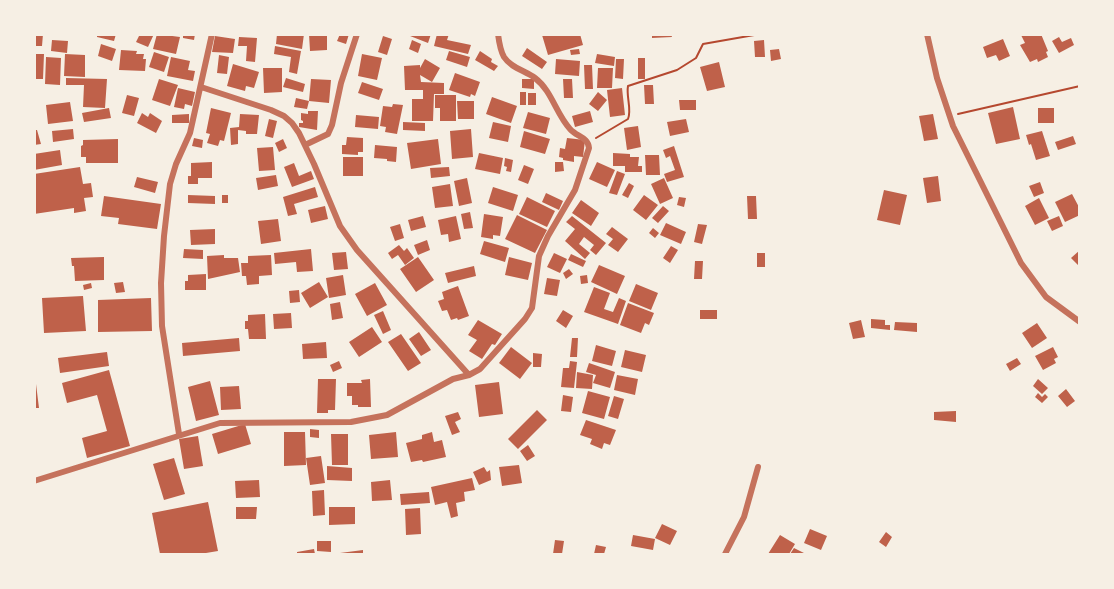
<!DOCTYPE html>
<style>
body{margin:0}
#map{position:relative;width:1114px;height:589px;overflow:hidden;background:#f6efe4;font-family:Signika,sans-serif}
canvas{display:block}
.frame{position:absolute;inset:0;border:36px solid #f6efe4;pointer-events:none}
</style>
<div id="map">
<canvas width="1114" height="589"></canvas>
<div class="frame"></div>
</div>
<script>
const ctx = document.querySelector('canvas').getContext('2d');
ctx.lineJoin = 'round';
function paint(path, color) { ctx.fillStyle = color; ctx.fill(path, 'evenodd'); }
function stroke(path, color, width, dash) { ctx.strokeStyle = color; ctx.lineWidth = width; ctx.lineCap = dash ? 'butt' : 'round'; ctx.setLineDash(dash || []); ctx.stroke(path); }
paint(new Path2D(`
 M34 34H43L42 46H34Z
 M97 34H116L114 41 97 37Z
 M140 34H154L148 47 136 42Z
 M157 34 180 37 176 54 153 49Z
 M183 34H195L194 40 183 38Z
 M277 34H304L302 49 276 44Z
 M309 34H327V50L310 51Z
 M340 34H349L346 44 337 41Z
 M405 34H431L428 43Z
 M437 34H449L447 40 471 45 468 54 434 46Z
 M544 34H580L583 45 548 55 542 35Z
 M652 34H671L672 37 652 38Z
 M1023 34H1041L1048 51 1046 52 1048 57 1038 62 1037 59 1030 62 1020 45 1025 43 1021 35Z
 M215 36 235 39 233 53 212 52Z
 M383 36 392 39 387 55 378 52Z
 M239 37 257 38 255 62 246 61 247 46H238Z
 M1059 37 1062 42 1071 38 1074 45 1059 53 1052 41Z
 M1003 39 1010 56 999 61 996 55 987 58 983 47Z
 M52 40 68 41 67 53 51 51Z
 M412 40 421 44 418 53 409 49Z
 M764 40 765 57H755L754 41Z
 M101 44 116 49 112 61 98 56Z
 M275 46 301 51 297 74 289 72 291 57 274 54Z
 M527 48 547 62 542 69 522 56Z
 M579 49 580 54 571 55 570 50Z
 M779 49 781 59 771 61 770 50Z
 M121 50 137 51 136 54H144L143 59H146L145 71 119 70Z
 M449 51 470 57 467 67 446 60Z
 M480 51 492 59 491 62 498 66 494 71 475 60Z
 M154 52 169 57 164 72 149 67Z
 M34 54H44L43 79H34Z
 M65 54 85 55V77L64 76Z
 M362 54 382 58 377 80 358 76Z
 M597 54 615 57 614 66 595 63Z
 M219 55 229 57 227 74 217 73Z
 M46 57 61 58 60 85 45 84Z
 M171 57 190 61 188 70 195 71 193 81 167 76Z
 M638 58H645V79H638Z
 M425 59 440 68 432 82 420 75 421 82 444 83V94H434L433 121H412V99H423V90H405L404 66 420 65V68Z
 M556 59 580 61 579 76 555 74Z
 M616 59H624L623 79 615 78Z
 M719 62 725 87 707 91 700 67Z
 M233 64 259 72 254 88 246 86 245 91 227 86Z
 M584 65H592L593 89H585Z
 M263 68H282V92L264 93Z
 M598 68H613L612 88H597Z
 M455 73 480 82 475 96 471 94 470 97 449 90Z
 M66 78 107 79 105 108 83 107 84 85H66Z
 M286 78 305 84 303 92 283 87Z
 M159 79 178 85 170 106 152 100Z
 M311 79 331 80 329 103 309 101Z
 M522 79H534V89L522 88Z
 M563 79H572L573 98H564Z
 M362 82 383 89 379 100 358 93Z
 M644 85H653L654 104H645Z
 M178 88 195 92 192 106 185 104 184 109 174 107Z
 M622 88 625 115 610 117 607 90Z
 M520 92H526V105H520Z
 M598 92 607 100 598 111 589 104Z
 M528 93H536V105H528Z
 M127 95 139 98 134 116 122 113Z
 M435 95H456V121H440V108H435Z
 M492 97 517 106 511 123 486 114Z
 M296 98 309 101 307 109 294 107Z
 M679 100H696V110H680Z
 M457 101H474V119H458Z
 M70 102 73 121 48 124 46 105Z
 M393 104 403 105 397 134 385 132 386 127 380 126 383 106 392 107Z
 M1013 107 1020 139 996 144 988 113Z
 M109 108 111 118 84 122 82 113Z
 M211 108 231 113 224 141 220 140 218 146 207 143 210 134 206 133Z
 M1038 108H1054V123H1038Z
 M308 111H318L317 130 299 127V123H303V121L301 120V113L308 114Z
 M590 111 593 122 575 127 572 116Z
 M528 112 550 118 546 134 523 128Z
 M142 113 148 117 150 113 162 121 156 133 137 123Z
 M189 114V123H172V115Z
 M240 114 259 115 257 134H246V131L238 130V144L231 145 230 128 239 127Z
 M933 114 938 139 924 141 919 116Z
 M356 115 379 117 378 129 355 127Z
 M269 119 277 121 273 138 265 136Z
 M686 119 689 132 670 136 667 122Z
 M403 122 425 123V131L403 130Z
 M493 122 511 126 508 142 489 138Z
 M638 126 641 147 627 150 624 128Z
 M73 129 74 139 53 142 52 131Z
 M471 129 473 157 452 159 450 131Z
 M34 130H37L41 144 34 145Z
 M524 131 550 139 545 154 520 147Z
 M1042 131 1050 156 1036 160 1031 144 1029 145 1026 135Z
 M1073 136 1076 144 1058 150 1055 142Z
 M347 137 363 138V152H358V155L342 154V145H346Z
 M194 138 203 140 202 148 192 146Z
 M567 138 585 140 583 157 574 156V162L563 160V158L559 157 560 148 565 149Z
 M118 139V163H86V157H81V146L83 145V140Z
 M283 139 287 148 279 152 275 143Z
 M438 139 441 164 411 169 407 143Z
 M375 145 397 147 396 162 387 161V159L374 158Z
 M674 146 684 177 667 182 664 174 675 170 670 156 666 158 663 150Z
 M273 147 275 170 259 171 257 148Z
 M60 150 62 165 34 170V154Z
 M479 153 503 158 500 174 475 169Z
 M613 153 630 154V157H639L638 166H642V172H625V166H613Z
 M645 155H659L660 175H646Z
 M343 157H363V176H343Z
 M505 158 513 160 511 172 506 171 507 167 504 166Z
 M212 162V178H198V184H188V176H191V163Z
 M555 162H563L564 171 555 172Z
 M597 162 615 170 607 187 589 179Z
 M294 163 299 176 311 171 314 179 292 187 284 167Z
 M524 165 534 169 528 184 518 180Z
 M80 167 83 184 91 183 93 197 84 198 86 211 74 213V208L34 214V174Z
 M449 167 450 176 431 178 430 168Z
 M617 171 625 174 617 195 609 193Z
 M276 175 278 186 258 190 256 178Z
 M938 176 941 201 927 203 923 178Z
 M137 177 158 182 155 193 134 187Z
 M467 178 472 203 459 206 454 181Z
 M664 178 673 198 660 204 651 184Z
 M1040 182 1044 193 1034 197 1029 186Z
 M629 183 634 186 628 198 622 195Z
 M450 184 453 206 435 208 432 187Z
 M315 187 318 197 294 204 297 214 288 216 283 197Z
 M493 187 518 195 513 211 488 203Z
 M884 190 907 195 900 225 877 220Z
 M546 193 563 201 559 210 542 202Z
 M1072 194 1080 209V215L1065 222 1055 202Z
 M188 195 215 196V204L188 203Z
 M222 195H228V203H222Z
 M644 195 658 205 646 220 633 210Z
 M104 196 161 204 157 229 118 224 119 218 101 216Z
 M747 196H756L757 219H748Z
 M527 197 555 211 547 227 519 214Z
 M679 197 686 198 684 207 677 205Z
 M1039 198 1049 218 1035 225 1025 206Z
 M581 200 599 213 591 226 572 213Z
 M325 206 328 219 311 223 308 210Z
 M663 206 669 211 658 223 652 218Z
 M470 212 473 228 464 229 461 214Z
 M484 214 503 217 500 236 493 235V239L481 237Z
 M517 215 547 230 535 253 505 239Z
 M423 216 426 227 411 231 408 220Z
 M456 216 461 239 449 242 448 234 441 235 438 220Z
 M572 216 606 243 596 255 590 250 594 245 584 237 579 244 590 253 585 259 565 241 575 229 566 222Z
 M1059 216 1063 226 1052 231 1047 221Z
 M278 219 281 241 261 244 258 221Z
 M666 223 686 232 681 244 660 235Z
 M400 224 404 238 395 241 390 227Z
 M698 224 707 225 702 244 694 242Z
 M612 227 628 239 618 252 608 245 613 239 606 234Z
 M653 228 659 233 655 238 649 233Z
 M215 229V244L191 245 190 230Z
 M427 240 430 250 418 255 414 245Z
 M484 241 509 248 505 262 480 254Z
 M399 245 404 251 407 248 414 258 405 265 398 255 392 259 388 253Z
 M671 246 678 250 670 263 663 258Z
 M184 249 203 250V259L183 258Z
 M311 249 313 271 297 272 296 262 275 264 274 253Z
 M1080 250V267L1071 258Z
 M346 252 348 269 334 270 332 253Z
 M554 253 567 259 560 273 547 267Z
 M757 253H765V267H757Z
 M571 254 586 261 583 267 568 260Z
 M224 255V258H238L240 272 208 279 207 256Z
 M271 255 272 275 259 276V284L247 285 246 276H242L241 263H248V256Z
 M104 257V280L75 281 74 266H72L71 258Z
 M418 257 434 280 416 292 400 269Z
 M509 257 532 263 528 280 505 275Z
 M695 261H703L702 279H694Z
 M599 265 625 276 617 294 591 282Z
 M474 266 476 276 448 283 445 273Z
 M569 269 573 274 566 279 563 273Z
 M206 274V290H185V281H188V275Z
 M343 275 346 295 329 298 326 278Z
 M587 275 588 283 581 284 580 276Z
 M547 278 560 280 557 296 544 294Z
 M123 282 125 292 116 293 114 283Z
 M319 282 328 297 310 308 301 293Z
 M91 283 92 288 84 290 83 285Z
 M375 283 387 305 367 316 355 294Z
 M636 284 658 293 651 310 629 301Z
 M458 286 469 316 458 320 457 318 451 320 447 310 442 311 438 301 444 299 442 292Z
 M594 287 610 293 604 309 613 312 619 298 626 301 618 324 584 312Z
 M299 290 300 302 290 303 289 291Z
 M83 296 86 331 44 333 42 298Z
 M151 298 152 331 98 332V300Z
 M340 302 343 318 332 320 330 304Z
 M628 303 654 313 649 325 645 323 641 333 620 325Z
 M563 310 573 316 566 328 556 321Z
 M700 310H717V319H700Z
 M383 311 391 330 383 334 374 315Z
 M291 313 292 328 274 329 273 314Z
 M265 314 266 339H249L248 329H245V321H248V315Z
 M871 319 885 320V325H890V330L871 328Z
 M478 320 502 334 495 345 492 344 482 359 469 351 477 340 468 335Z
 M861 320 865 337 853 339 849 323Z
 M895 322 917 323V332L894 330Z
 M1037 323 1047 338 1032 348 1022 333Z
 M372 327 382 342 359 357 349 342Z
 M419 332 431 350 421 356 409 339Z
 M401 334 421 363 408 371 388 342Z
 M239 338 240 351 183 356 182 343Z
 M572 338H578L577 357H570Z
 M326 342 327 358 303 359 302 344Z
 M596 345 616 351 612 366 592 361Z
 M511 347 532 363 520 379 499 363Z
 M1053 347 1058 357 1054 359 1056 363 1043 370 1035 356Z
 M625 350 646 355 642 372 621 367Z
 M107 352 109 366 60 373 58 358Z
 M533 353 542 354 541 367H533Z
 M1017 358 1021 364 1010 371 1006 364Z
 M339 361 342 368 333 372 330 365Z
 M570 361 577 362 574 388 561 387 563 368H569Z
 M589 363 615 372 610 388 593 383 596 375 586 372Z
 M109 370 130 446 87 458 82 438 107 431 97 395 67 403 62 383Z
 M577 372 593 375 592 389 576 388Z
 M617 375 638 379 635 395 614 390Z
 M318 379H336L335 410H328V413H317Z
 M370 379 371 407H358V405H352V396H347V383H362L361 380Z
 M1038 379 1048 388 1042 394 1033 386Z
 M210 381 219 415 196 421 188 387Z
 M499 382 503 414 479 417 475 385Z
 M36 384 39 408H34V385Z
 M239 386 241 409 221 410 220 387Z
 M1066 389 1075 401 1067 407 1058 396Z
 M588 391 610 397 604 419 582 413Z
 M1038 393 1042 397 1045 394 1048 397 1042 403 1035 397Z
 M563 395 573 397 571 412 561 411Z
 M614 396 624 399 618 419 608 416Z
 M537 410 547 420 518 449 508 439Z
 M956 411V422L934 420V412Z
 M458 412 461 419 455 422 460 432 452 435 445 416Z
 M586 420 616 430 610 445 604 443 602 449 590 444 592 439 580 435Z
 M245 424 251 444 218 454 212 434Z
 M310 429 319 430V438L310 437Z
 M284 432H305L306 465 284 466Z
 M396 432 398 457 371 459 369 435Z
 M432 432 434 442 442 440 446 457 423 462 422 460 411 462 406 443 422 439V435Z
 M331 434H348V465H332Z
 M198 436 203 466 184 469 179 439Z
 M528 445 535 456 527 461 520 451Z
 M321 456 325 483 310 485 306 458Z
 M174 458 185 494 164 500 153 464Z
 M519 465 522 483 502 486 499 467Z
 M327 466 352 468V481L327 480Z
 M484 467 487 472 490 470 491 480 479 485 473 472Z
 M472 478 475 490 464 492 465 501 456 503 458 516 451 518 447 502 435 505 431 487Z
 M259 480 260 497 236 498 235 481Z
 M390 480 392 500 372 501 371 482Z
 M324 490 325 515 313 516 312 491Z
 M429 492 430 503 401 505 400 494Z
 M208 502 218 551 200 554H160L152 513Z
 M236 507H257L256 519H236Z
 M329 507H355V524L329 525Z
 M420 508 421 534 406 535 405 509Z
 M662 524 677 531 670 545 655 538Z
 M810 529 827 536 821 550 804 543Z
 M886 532 892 537 886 547 879 542Z
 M633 535 655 539 653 550 631 546Z
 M780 535 795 544 789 554H768Z
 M555 540 564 541 562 554H553Z
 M317 541H331V552L317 551Z
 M596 545 606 547 604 554H594Z
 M794 548 806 554H790Z
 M314 549 315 554H297V552Z
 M363 550V554H340V553Z`), '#bf614a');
stroke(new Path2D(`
 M958 114 1080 86
 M596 138 628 119C632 109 626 97 628 86L677 70 696 58 703 44 760 34`), '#b5482f', 2);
stroke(new Path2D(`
 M927 34 937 78 953 126 1021 263 1046 297 1080 322
 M201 87 271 110 284 116 292 123 299 133 314 164 340 226 357 250 469 375
 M305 145 328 134 332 125 341 83 357 34
 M179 434 162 326 161 283 164 236 170 184 176 164 190 133 212 34
 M34 481 220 423 351 422 387 415 453 379 469 375 480 369 525 319 532 308 539 256 548 236 575 190 589 148C588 137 577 137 570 129 556 114 552 91 535 78 526 71 511 68 504 57 500 50 499 42 498 34
 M725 554 744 517 758 467`), '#c5725c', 6);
</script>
